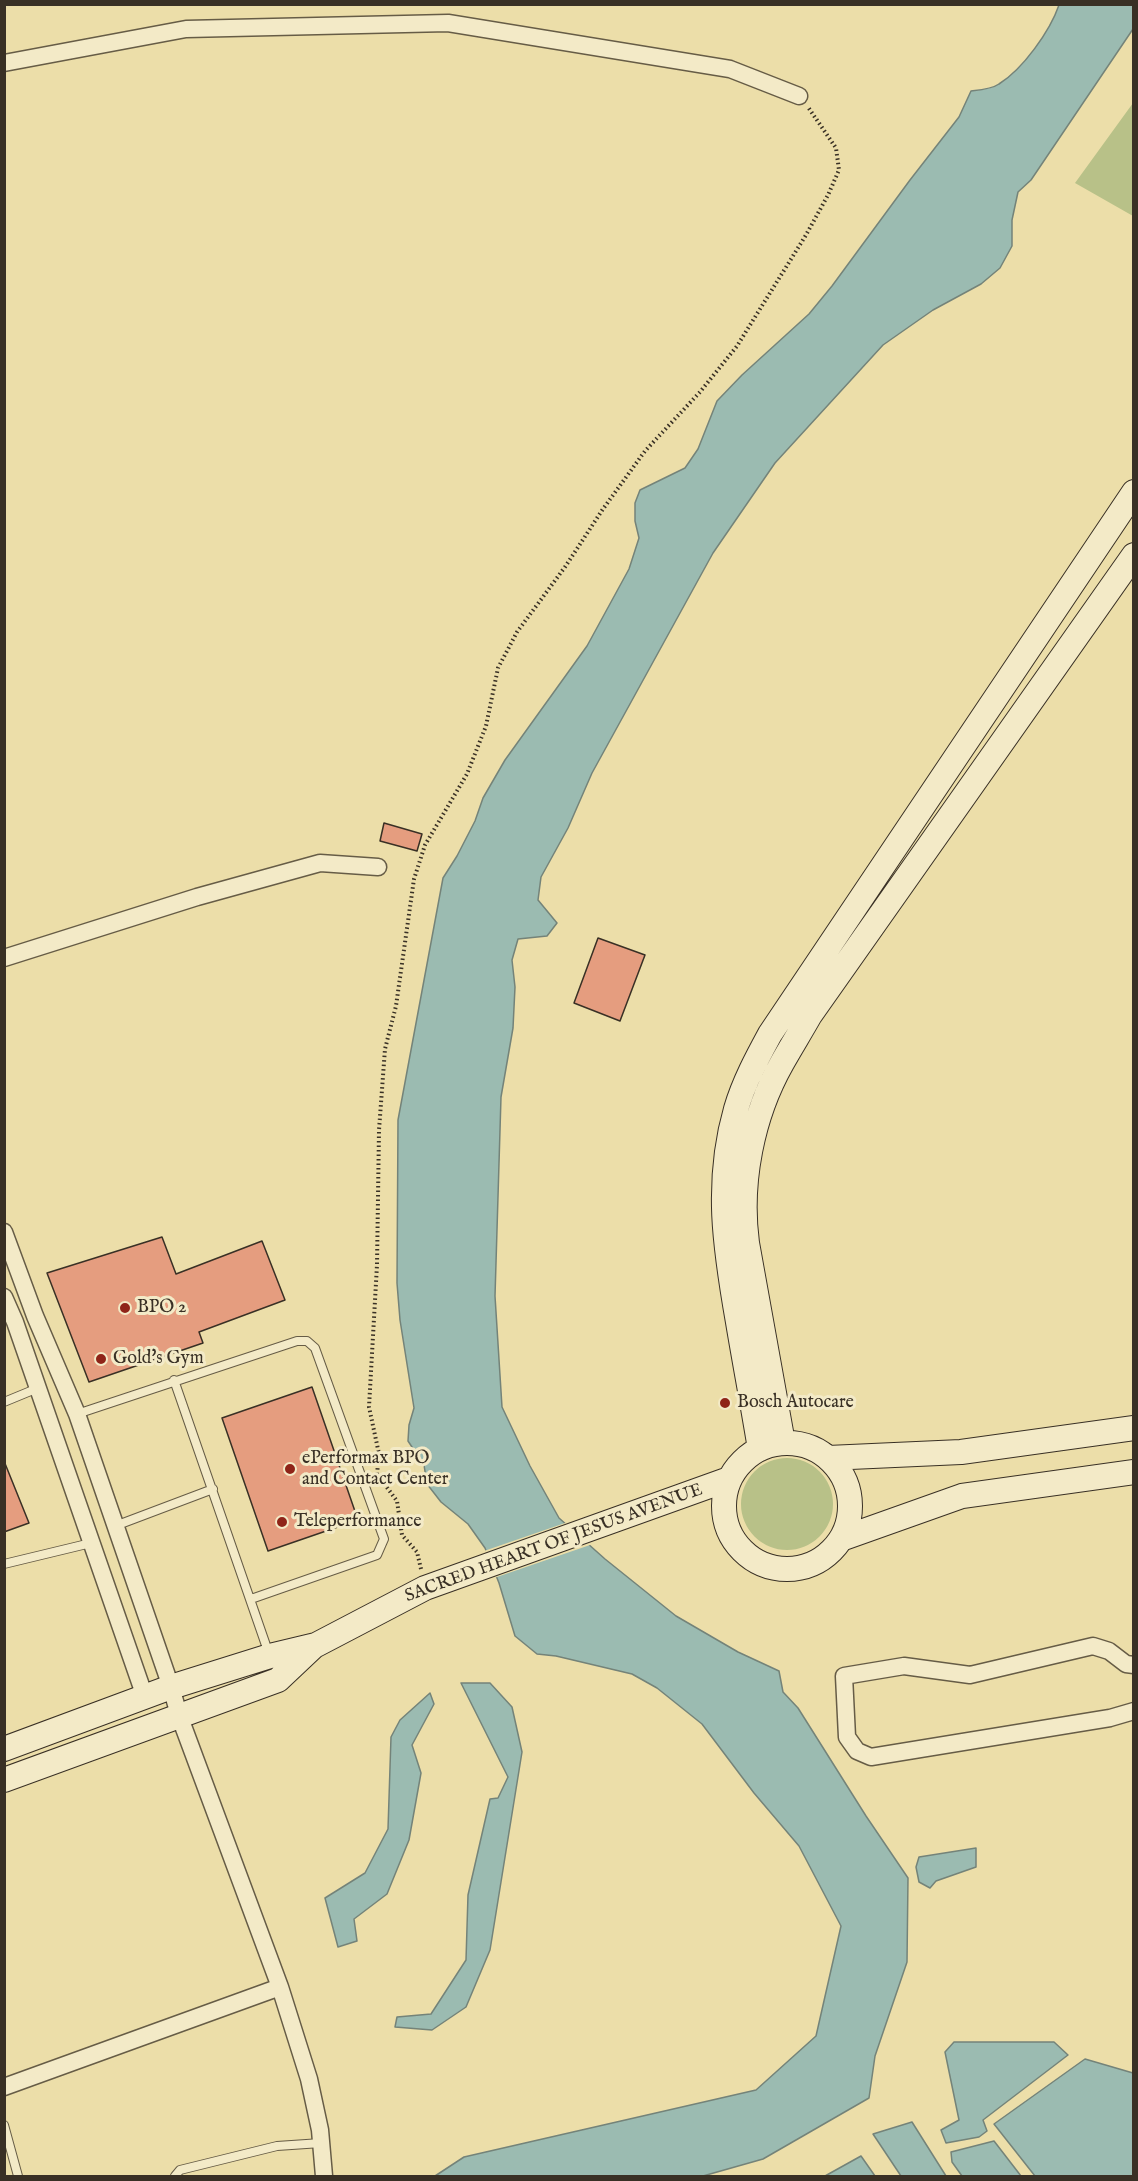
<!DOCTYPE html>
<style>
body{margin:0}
#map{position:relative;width:1138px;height:2181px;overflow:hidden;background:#ecdea9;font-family:"IM FELL English",serif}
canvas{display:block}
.frame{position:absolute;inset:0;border:6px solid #393025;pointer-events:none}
</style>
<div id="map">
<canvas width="1138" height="2181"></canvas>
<div class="frame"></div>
</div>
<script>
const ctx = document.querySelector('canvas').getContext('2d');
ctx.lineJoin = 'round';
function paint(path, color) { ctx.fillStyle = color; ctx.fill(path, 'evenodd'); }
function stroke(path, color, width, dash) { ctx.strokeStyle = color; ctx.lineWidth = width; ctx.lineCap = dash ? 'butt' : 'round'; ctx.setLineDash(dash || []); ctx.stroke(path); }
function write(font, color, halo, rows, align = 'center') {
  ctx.font = font + ' "IM FELL English",serif'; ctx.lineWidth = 6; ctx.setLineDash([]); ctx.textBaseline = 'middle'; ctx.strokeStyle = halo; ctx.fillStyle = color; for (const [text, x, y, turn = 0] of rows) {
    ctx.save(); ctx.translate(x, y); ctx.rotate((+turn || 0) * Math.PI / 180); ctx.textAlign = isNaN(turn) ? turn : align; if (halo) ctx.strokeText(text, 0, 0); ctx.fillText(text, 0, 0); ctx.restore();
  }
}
paint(new Path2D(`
 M1133 103V216L1075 183Z
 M741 1504a46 46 0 1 1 92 0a46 46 0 1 1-92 0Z`), '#b8c188');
const water = new Path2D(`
 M1059 5H1133V29L1031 180 1018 192 1012 220V246L1000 268 981 284 933 310 883 345 775 463 713 553 592 773 568 828 541 877 538 900 557 923 547 936 518 939 512 960 515 987 513 1028 501 1097 495 1296 502 1407 530 1466 559 1518 605 1559 676 1616 738 1652 779 1671 783 1692 798 1708 866 1816 908 1878 907 1962 875 2056 869 2098 763 2159 703 2176H435L464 2157 756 2090 816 2036 841 1926 799 1846 754 1793 702 1724 657 1688 632 1674 556 1656 537 1654 515 1636 499 1583 485 1548 468 1524 441 1502 427 1484 424 1465 408 1441 409 1425 414 1408 400 1320 397 1283 398 1120 443 878 457 856 475 821 483 798 505 760 587 646 629 569 639 538 635 521V503L640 490 685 468 698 449 717 401 742 375 809 314 832 286 910 180 959 117 971 91C980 90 992 89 999 84 1023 69 1050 31 1059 5Z
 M461 1683H490L512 1707 522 1752 490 1950 466 2007 432 2030 395 2027 397 2017 431 2014 466 1960 468 1895 490 1799 498 1798 508 1777Z
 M430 1693 434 1704 412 1745 421 1773 409 1840 387 1894 354 1919 357 1941 338 1947 325 1898 365 1873 388 1829 391 1737 400 1720Z
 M976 1848V1867L936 1881 930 1888 919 1882 916 1867 919 1857Z
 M954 2042H1054L1068 2055 983 2120 987 2131 979 2137 946 2143 941 2130 959 2120 945 2052Z
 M1085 2059 1133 2073V2176H1035L994 2124Z
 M912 2122 946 2176H901L873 2134Z
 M994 2141 1021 2176H962L952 2162 951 2152Z
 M861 2156 875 2176H825Z`);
paint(water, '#9bbbb1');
stroke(water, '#748379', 1.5);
paint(new Path2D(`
 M568 1522 593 1544 494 1578 484 1551Z`), '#ecdea9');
const building = new Path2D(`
 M384 823 422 834 417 851 380 841Z
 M598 938 645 955 620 1021 574 1003Z
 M162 1237 176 1274 262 1241 285 1300 199 1332 203 1343 89 1382 47 1273Z
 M312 1387 358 1520 268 1551 222 1418Z
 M4 1461 29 1523 4 1532Z`);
paint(building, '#e59d7f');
stroke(building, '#393025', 1.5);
const lane = new Path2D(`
 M174 1380 269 1654
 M4 1402 38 1388
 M77 1414 297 1341H307L315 1348 384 1539 377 1555 251 1599
 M115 1526 213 1489
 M4 1564 91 1543
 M4 2125 18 2176
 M175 2176 180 2170 277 2146 321 2143`);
const street = new Path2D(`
 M4 63 186 29 448 23 730 69 799 96
 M4 958 197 897 320 863 378 867
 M4 1232 35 1316 77 1414 171 1687 179 1715 280 1987 309 2079 320 2130 324 2176
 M4 1297 15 1322 145 1697
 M1134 1665 1126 1664 1109 1651 1093 1646 970 1675 904 1666 844 1676 847 1737 857 1751 871 1757 1110 1718 1134 1711
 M4 2087 280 1987`);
const secondary = new Path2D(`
 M724 1506a63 63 0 1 1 126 0a63 63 0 1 1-126 0Z
 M783 1443 747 1243C739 1183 752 1116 782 1063 791 1047 801 1031 810 1015L1134 555
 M760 1449C753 1406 745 1364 738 1322 725 1248 715 1182 736 1109 744 1082 757 1058 770 1034L1134 492
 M828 1458 961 1452 1134 1428
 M841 1539 962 1496 1134 1472
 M4 1749 171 1687 270 1656 316 1645 425 1588 729 1479
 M4 1780 278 1680 314 1646`);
stroke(lane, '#665c46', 10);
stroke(street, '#665c46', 19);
stroke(secondary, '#393025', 26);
stroke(new Path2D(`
 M421 1569 417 1552 402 1535 397 1501 377 1474 379 1454 369 1407 377 1265 379 1130 385 1049 396 1006 414 879 425 845 467 774 486 726 498 668 517 632 565 567 603 509 645 451 700 392 737 346 806 235 828 195 839 170 836 148 808 107`), '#393025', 4, [1.5, 3]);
stroke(lane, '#f3eac7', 8);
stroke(street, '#f3eac7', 16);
stroke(secondary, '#f3eac7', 24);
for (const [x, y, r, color] of [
 [125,1308,6,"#8f2418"],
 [101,1359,6,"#8f2418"],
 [725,1403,6,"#8f2418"],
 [290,1469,6,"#8f2418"],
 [282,1522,6,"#8f2418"]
]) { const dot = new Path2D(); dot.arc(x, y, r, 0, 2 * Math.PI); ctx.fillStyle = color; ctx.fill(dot); stroke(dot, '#f3eac7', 2); }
write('18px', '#393025', '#f3eac7', [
 ["BPO 2",137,1308],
 ["Gold's Gym",113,1359],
 ["Bosch Autocare",737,1403],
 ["ePerformax BPO",302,1459],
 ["and Contact Center",302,1480],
 ["Teleperformance",294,1522]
], 'left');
write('18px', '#393025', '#f3eac7', [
 ["SACRED HEART OF JESUS AVENUE",554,1544,-20]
]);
</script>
